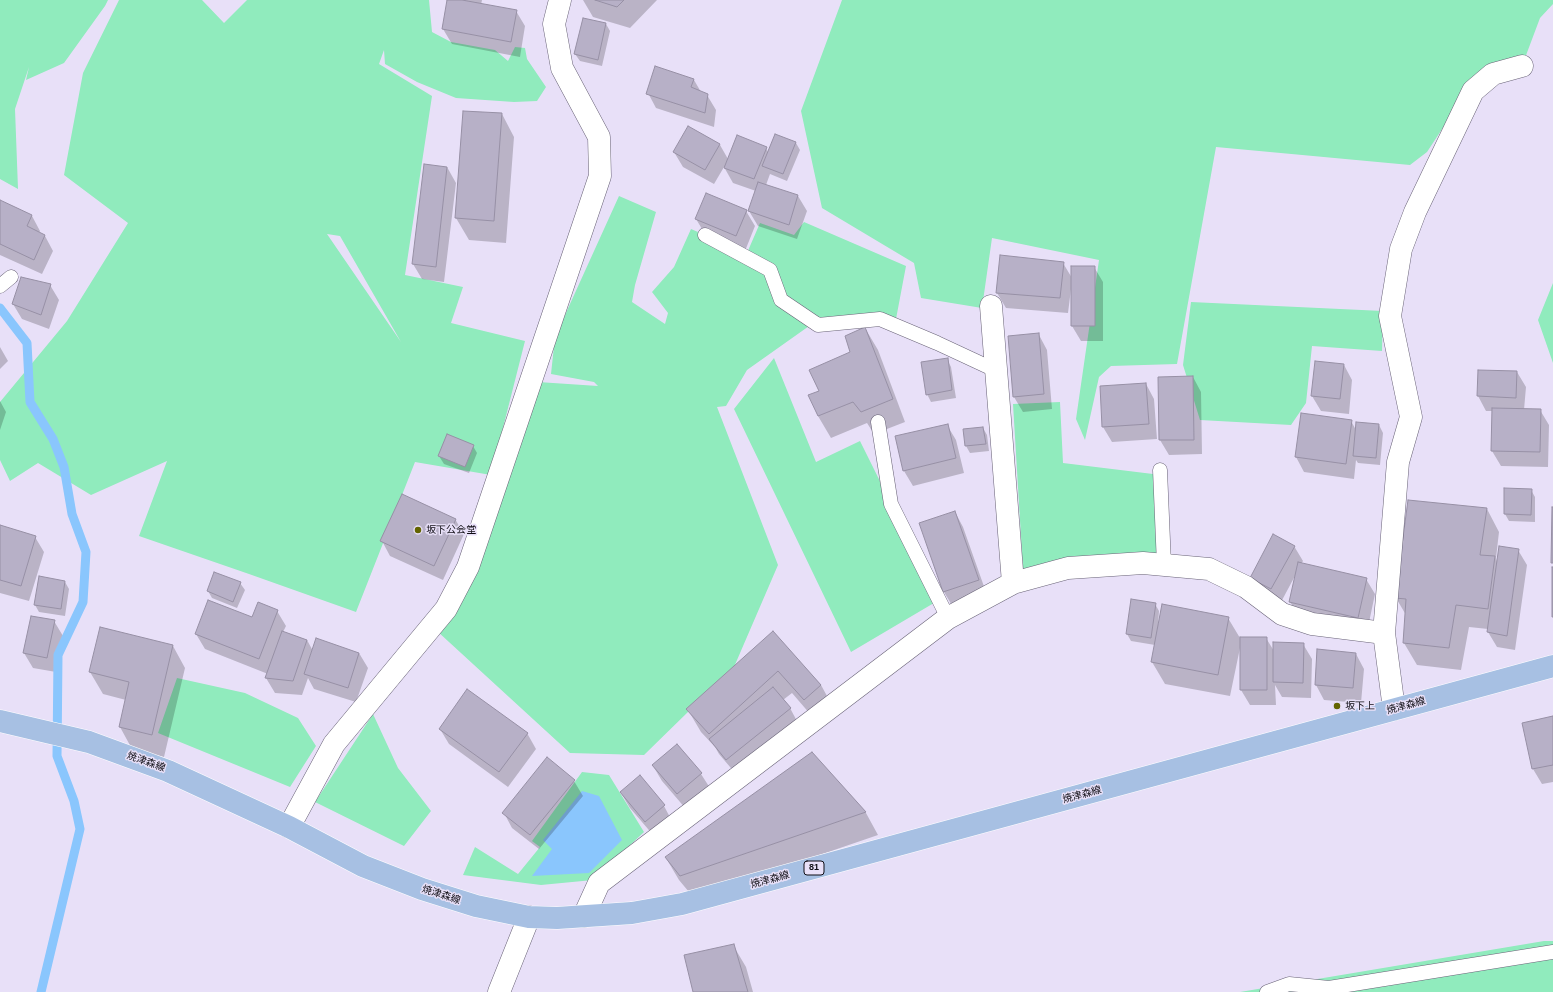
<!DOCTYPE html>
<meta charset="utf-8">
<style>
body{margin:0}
canvas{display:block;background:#e8e0f8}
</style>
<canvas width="1553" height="992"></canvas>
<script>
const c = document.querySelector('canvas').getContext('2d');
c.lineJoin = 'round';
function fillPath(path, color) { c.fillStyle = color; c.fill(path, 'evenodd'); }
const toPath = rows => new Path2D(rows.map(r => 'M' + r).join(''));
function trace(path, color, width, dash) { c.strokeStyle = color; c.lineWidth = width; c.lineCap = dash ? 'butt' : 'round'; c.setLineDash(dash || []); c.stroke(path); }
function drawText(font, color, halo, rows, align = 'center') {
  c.font = font + ' Arial,"Noto Sans JP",sans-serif'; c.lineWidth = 3; c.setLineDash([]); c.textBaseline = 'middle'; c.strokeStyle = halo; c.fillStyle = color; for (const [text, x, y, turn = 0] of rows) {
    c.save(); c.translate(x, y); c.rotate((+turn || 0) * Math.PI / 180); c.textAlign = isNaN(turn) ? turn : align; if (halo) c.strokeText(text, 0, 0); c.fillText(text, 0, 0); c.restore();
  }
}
const green = toPath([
 [0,0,108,0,105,6,64,63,26,80,29,67,15,109,18,189,0,179],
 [119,0,202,0,224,23,247,0,429,0,432,32,451,42,495,50,508,61,515,47,525,48,527,59,546,87,537,101,514,102,456,98,417,82,385,64,384,50,379,64,432,96,405,275,463,287,451,323,525,341,491,475,415,462,356,612,249,574,139,536,167,461,91,495,38,463,10,481,0,460,0,402,67,321,128,223,64,175,83,73],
 [327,234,340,236,401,342],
 [842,0,1553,0,1553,4,1540,18,1522,66,1471,85,1427,152,1410,165,1216,147,1177,364,1111,366,1099,377,1085,440,1076,419,1099,260,992,238,982,308,921,298,914,263,822,208,801,111],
 [619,196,656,212,635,285,632,302,665,324,668,313,652,292,674,267,691,229,747,253,760,223,794,235,804,222,906,266,896,319,819,319,747,370,726,406,717,407,778,565,734,667,644,755,570,753,437,631,538,382,598,386,594,382,551,374,555,337],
 [1553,283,1553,363,1538,320],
 [1191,302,1383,311,1382,351,1312,346,1306,403,1291,425,1200,420,1183,365],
 [774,358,816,462,860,441,939,600,851,652,734,409],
 [1060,402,1063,463,1153,474,1158,553,1023,570,1013,404],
 [177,678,245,693,298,718,316,746,290,787,158,733],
 [373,714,398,768,431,811,404,846,315,802],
 [582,772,609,775,644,832,593,880,541,885,463,875,475,847,518,874,540,847,532,841],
 [1544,941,1553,941,1553,992,1240,992]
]);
const water = toPath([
 [582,791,599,796,622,840,589,873,532,876,552,849,543,840]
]);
const shadow = toPath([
 [448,0,482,0,481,5,516,11,525,26,520,57,452,44,443,29],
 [583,0,657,0,630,28,593,17],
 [606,24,610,31,602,66,580,61,575,54],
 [656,68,694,80,701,92,707,95,716,110,714,127,656,108,648,93],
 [502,114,514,137,506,243,469,240,456,218],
 [775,135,796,143,800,150,787,181,770,174,766,185,798,196,807,211,797,239,758,226,749,211,756,191,733,183,724,167,714,184,683,167,674,152,720,145,728,159,766,148,768,152],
 [447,167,456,183,444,282,422,279,413,264],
 [0,201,32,216,40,231,39,233,45,236,53,251,42,274,0,255],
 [746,211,755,226,745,251,705,234,696,219],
 [1063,263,1072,278,1094,267,1103,282,1103,341,1081,341,1072,326,1072,289,1071,289,1068,313,1006,308,997,293],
 [50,285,59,300,49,329,22,319,13,304],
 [865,328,878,350,905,422,874,434,867,423,831,438,818,416,810,396,820,391,851,352],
 [1039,335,1047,350,1052,409,1023,412,1014,397],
 [0,347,8,361,0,369],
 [947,359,951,367,956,398,931,402,927,394],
 [1344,365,1352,380,1349,414,1321,411,1312,396],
 [1517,372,1526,387,1524,410,1540,410,1549,425,1548,467,1501,466,1492,451,1493,411,1486,411,1478,396],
 [1193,377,1201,392,1202,454,1169,455,1160,440],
 [1146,384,1154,399,1157,439,1112,442,1103,427],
 [0,401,6,412,0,430],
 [1351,421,1356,430,1379,425,1383,433,1380,465,1358,463,1356,460,1354,479,1304,472,1296,457],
 [947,425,956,440,964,473,913,486,904,471],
 [983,428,987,435,989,451,970,453,966,446],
 [473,446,477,453,469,473,444,464,439,456],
 [1531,490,1535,497,1535,522,1509,521,1505,514],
 [1487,509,1499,532,1496,558,1497,562,1518,550,1527,565,1515,650,1497,647,1488,632,1488,629,1469,627,1461,670,1417,665,1404,643,1406,615,1396,598],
 [955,512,963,527,987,595,953,607,944,592,920,524],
 [455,519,464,534,443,580,390,556,382,541],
 [0,526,35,537,44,552,29,601,0,593],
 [1294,546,1303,561,1301,564,1366,579,1375,594,1367,632,1299,617,1290,602,1296,574,1280,604,1251,578],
 [65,582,69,589,65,616,39,612,35,605],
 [240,583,245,590,237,608,212,598,208,591],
 [1155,604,1159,611,1158,624,1228,618,1240,638,1266,638,1274,651,1303,644,1312,659,1311,698,1282,697,1275,685,1276,705,1250,705,1241,690,1240,648,1230,696,1165,684,1152,662,1155,645,1131,641,1127,634],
 [277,611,286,626,283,632,307,640,313,651,359,653,368,668,356,702,314,689,308,678,302,695,275,693,266,678,268,674,205,649,196,634],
 [54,621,63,636,56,672,33,668,24,653],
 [772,633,821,685,833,707,817,722,792,693,783,700,790,708,798,723,736,774,719,754,715,747,701,732,688,710],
 [173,646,185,668,164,757,132,749,120,727,126,700,103,694,90,672],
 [1356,654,1364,669,1361,703,1324,700,1316,685],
 [1553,717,1553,782,1542,784,1533,769,1523,724],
 [440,729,527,733,536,749,508,787,449,744],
 [811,753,866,813,878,835,694,898,679,880,666,858],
 [653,766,701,774,710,788,686,809,662,781],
 [574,781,583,796,539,849,512,828,504,813],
 [621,793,664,806,672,821,654,836,630,808],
 [733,945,746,967,753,992,694,992]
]);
const stream = toPath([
 [0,308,27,343,30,402,53,439,64,467,72,514,86,552,83,602,58,655,57,756,74,801,80,829,41,992]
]);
const building = toPath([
 [447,0,462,0,517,10,511,42,442,29,447,0],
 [595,0,624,0,617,7,595,0],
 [583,18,606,23,598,60,574,54,583,18],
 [655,66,694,79,691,87,708,94,705,113,646,94,655,66],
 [463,111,502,113,494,221,455,218,463,111],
 [688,126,720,144,705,170,673,152,688,126],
 [775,134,796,142,783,174,762,166,775,134],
 [737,135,767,147,754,179,724,168,737,135],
 [424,164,447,167,436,267,412,264,424,164],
 [758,182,798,195,789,225,748,211,758,182],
 [706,193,747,210,736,236,695,219,706,193],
 [0,200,32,215,27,226,45,235,34,260,0,244,0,200],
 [1000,255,1064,262,1060,298,996,293,1000,255],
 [1071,266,1095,266,1095,326,1071,326,1071,266],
 [21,277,51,284,41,315,12,304,21,277],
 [865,327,893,399,861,412,853,402,818,416,808,395,819,391,809,370,850,352,845,336,865,327],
 [1039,333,1044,394,1013,397,1008,336,1039,333],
 [948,358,952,390,926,395,921,362,948,358],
 [1315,361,1344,364,1340,399,1311,396,1315,361],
 [1478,370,1517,371,1516,398,1477,396,1478,370],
 [1193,376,1194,440,1159,440,1158,377,1193,376],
 [1146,383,1149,424,1102,427,1100,386,1146,383],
 [1492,408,1541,409,1540,452,1491,451,1492,408],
 [1301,413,1352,420,1346,464,1295,457,1301,413],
 [1356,422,1379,424,1376,458,1353,456,1356,422],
 [948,424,956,458,903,471,895,436,948,424],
 [983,427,986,444,965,446,963,429,983,427],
 [447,434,474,445,465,467,438,456,447,434],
 [1504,488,1532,489,1531,515,1504,514,1504,488],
 [402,494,456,519,434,566,380,541,402,494],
 [1408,500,1487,508,1480,555,1495,556,1488,609,1456,605,1449,648,1403,643,1406,599,1395,598,1408,500],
 [1552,507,1553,507,1553,563,1551,563,1552,507],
 [955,511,979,580,943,592,919,523,955,511],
 [0,525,36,536,21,586,0,580,0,525],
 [1273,534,1295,546,1271,589,1250,578,1273,534],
 [1499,546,1519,549,1507,636,1487,632,1499,546],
 [1298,562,1367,578,1358,618,1289,602,1298,562],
 [1552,567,1553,567,1553,617,1552,617,1552,567],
 [214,572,241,582,233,602,207,591,214,572],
 [39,576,65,581,61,609,34,605,39,576],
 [1131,599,1156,603,1151,638,1126,634,1131,599],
 [208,600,252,617,258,602,278,610,259,659,195,634,208,600],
 [1162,604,1229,617,1218,675,1151,662,1162,604],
 [31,616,55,620,47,658,23,653,31,616],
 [100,627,173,645,152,735,119,727,129,682,89,672,100,627],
 [282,631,307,640,293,681,265,678,282,631],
 [773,631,821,685,804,700,778,671,709,734,686,709,773,631],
 [1240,637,1267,637,1267,690,1240,690,1240,637],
 [316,638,359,653,348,688,304,674,316,638],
 [1273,642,1304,643,1303,683,1273,682,1273,642],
 [1317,649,1356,653,1353,688,1315,685,1317,649],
 [773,687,791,708,726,760,709,739,773,687],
 [467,689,528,733,499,772,439,729,467,689],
 [1553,716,1553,765,1532,769,1522,723,1553,716],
 [677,744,702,773,677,794,652,765,677,744],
 [812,752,866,812,680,876,665,857,812,752],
 [547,757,575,780,530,835,502,813,547,757],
 [640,775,665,805,645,822,620,792,640,775],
 [734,944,748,992,693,992,684,955,734,944]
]);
const service = toPath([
 [705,235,770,270,781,300,818,325,880,319,937,343,995,370],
 [0,286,11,277],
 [878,422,891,504,948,618],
 [1160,470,1164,565],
 [1267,992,1289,984,1329,988,1553,952]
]);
const minor = toPath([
 [991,306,1013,583],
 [1394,709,1384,633,1398,462,1411,417,1390,316,1401,249,1415,212,1473,91,1493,74,1522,66],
 [289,827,334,744,446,609,468,567,600,176,599,137,562,68,554,24,560,0],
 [584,916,599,883,948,618,1013,583,1068,568,1143,563,1209,569,1246,587,1282,614,1312,624,1384,633],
 [499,992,529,917]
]);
const primary = toPath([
 [0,721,89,742,168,771,289,827,363,866,422,889,476,906,529,917,557,918,632,913,682,904,1553,666]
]);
const markers = [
 [418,530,4,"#636400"],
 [1337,706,4,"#636400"]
];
const shields = [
 [814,868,20]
];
const shieldNames = [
 ["81",814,868]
];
const poiNames = [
 ["坂下公会堂",426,530],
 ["坂下上",1345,706]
];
const streetNames = [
 ["焼津森線",1406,706,-15],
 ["焼津森線",146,762,20],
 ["焼津森線",1082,795,-15],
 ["焼津森線",770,880,-15],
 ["焼津森線",441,895,18]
];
fillPath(green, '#90ebbd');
fillPath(water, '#8ac6fd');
fillPath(shadow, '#0003');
trace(stream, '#8ac6fd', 9);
fillPath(building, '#b7b0c7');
trace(building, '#9790a5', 1);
trace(service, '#696377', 15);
trace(minor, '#696377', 23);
trace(primary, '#fff', 23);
trace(service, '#fff', 14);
trace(minor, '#fff', 22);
trace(primary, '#a7c0e3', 22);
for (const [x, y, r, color] of markers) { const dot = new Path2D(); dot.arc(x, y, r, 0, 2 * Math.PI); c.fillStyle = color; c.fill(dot); trace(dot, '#e8e0f8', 1.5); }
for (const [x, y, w] of shields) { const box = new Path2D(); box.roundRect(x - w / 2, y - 7, w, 14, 3); c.fillStyle = '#e8e0f8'; c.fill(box); trace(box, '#0f0d14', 1); }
drawText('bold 9px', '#0f0d14', null, shieldNames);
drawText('10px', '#0f0d14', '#e8e0f8', poiNames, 'left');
drawText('10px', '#0f0d14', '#e8e0f8', streetNames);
</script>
